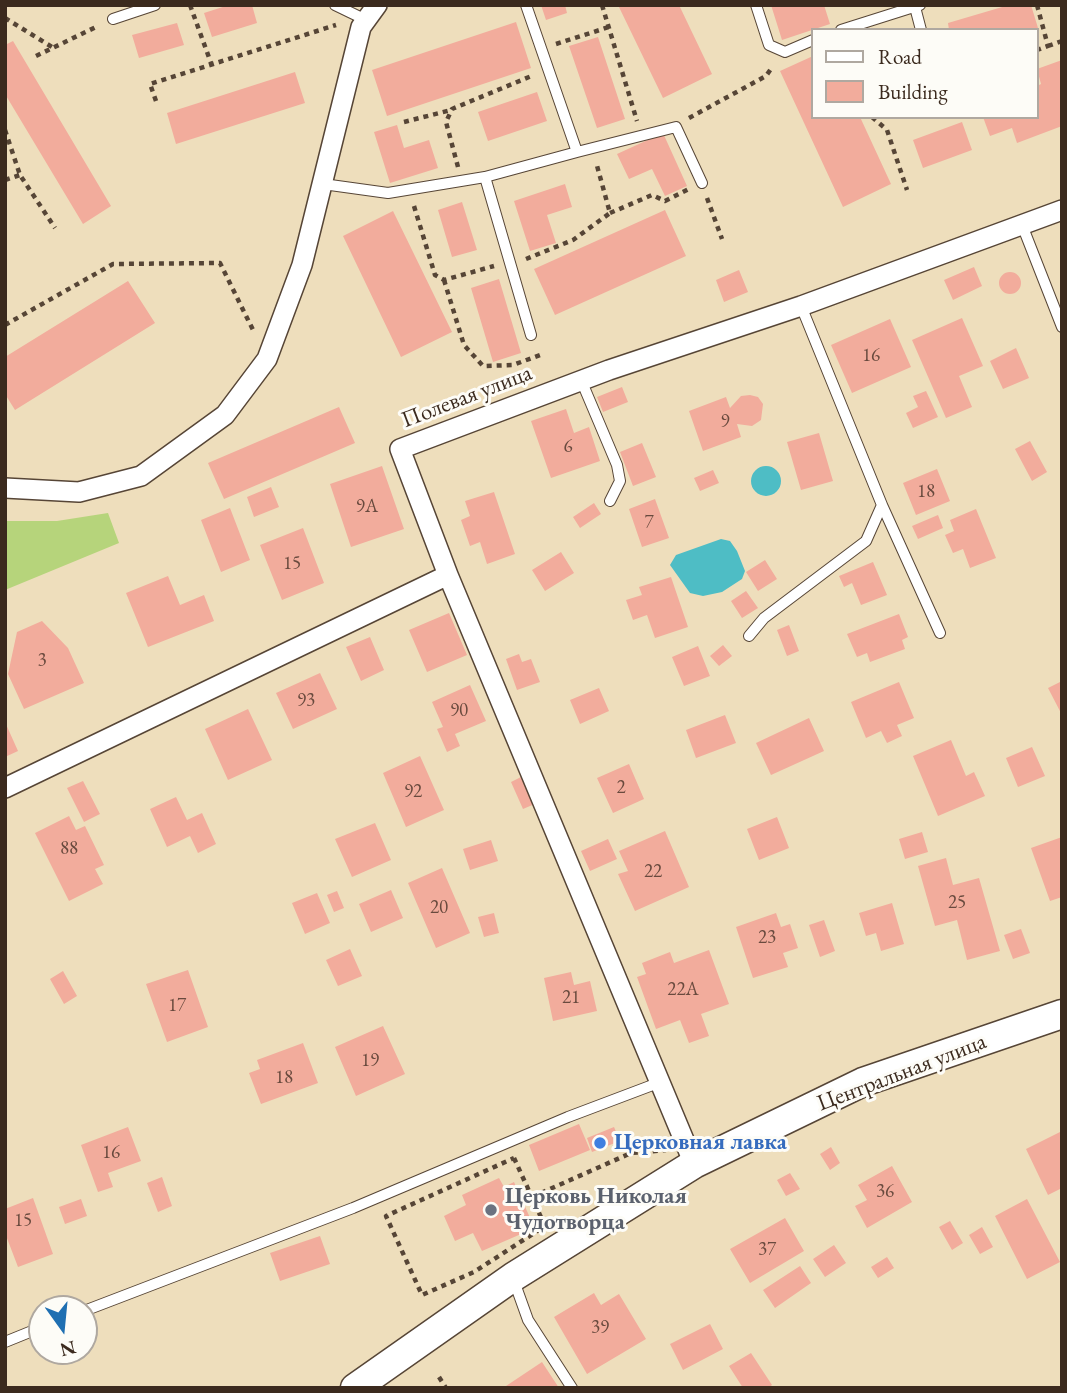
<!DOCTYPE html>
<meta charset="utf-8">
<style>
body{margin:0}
#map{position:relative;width:1067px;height:1393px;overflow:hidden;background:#eedebc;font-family:"EB Garamond",serif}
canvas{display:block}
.frame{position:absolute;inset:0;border:7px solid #3b2a1e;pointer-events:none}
.legend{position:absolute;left:811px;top:28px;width:228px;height:91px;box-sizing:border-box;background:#fdfcf7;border:2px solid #afa8a0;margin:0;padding:9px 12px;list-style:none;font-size:21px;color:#3b2a1e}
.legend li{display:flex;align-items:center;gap:14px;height:35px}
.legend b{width:35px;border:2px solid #afa8a0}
.north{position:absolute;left:28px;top:1295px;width:70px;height:70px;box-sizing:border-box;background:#fdfcf7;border:2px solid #afa8a0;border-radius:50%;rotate:165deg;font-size:19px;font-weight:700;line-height:28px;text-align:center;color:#3b2a1e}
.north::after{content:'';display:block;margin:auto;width:24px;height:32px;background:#1f6fb2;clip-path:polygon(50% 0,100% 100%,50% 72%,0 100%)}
</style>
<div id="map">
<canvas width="1067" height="1393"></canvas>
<div class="frame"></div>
<ul class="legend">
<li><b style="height:9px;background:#fff"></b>Road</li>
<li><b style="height:19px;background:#f2ac9c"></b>Building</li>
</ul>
<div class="north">N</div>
</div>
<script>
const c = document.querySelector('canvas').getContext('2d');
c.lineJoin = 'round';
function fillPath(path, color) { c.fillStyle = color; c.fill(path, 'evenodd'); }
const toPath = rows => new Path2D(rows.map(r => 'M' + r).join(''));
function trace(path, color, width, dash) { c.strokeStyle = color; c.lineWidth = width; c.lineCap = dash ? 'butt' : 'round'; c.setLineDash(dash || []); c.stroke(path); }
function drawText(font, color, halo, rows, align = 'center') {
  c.font = font + ' "EB Garamond",serif'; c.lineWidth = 6; c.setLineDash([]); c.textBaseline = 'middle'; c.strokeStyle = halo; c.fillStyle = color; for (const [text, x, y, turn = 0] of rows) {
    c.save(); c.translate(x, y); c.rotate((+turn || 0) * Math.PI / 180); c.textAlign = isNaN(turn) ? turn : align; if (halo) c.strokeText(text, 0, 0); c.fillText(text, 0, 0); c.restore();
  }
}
const green = toPath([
 [108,513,119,543,5,590,5,521,57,521]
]);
const water = toPath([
 '751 481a15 15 0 1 1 30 0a15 15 0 1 1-30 0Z',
 [721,539,730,541,737,551,745,571,742,579,722,592,703,596,690,593,670,565,676,555]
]);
const building = toPath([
 [229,5,252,5,257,23,212,37,204,13],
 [541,5,565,5,567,13,546,20],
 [618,5,679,5,712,74,663,98],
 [771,5,824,5,830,24,782,40],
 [1009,5,1031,5,1038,28,949,30,948,23],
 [516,22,531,68,387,116,372,70],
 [177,23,184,45,139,58,132,35],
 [598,37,625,119,597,128,569,46],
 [13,41,111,206,83,224,5,94,5,45],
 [813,56,813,117,860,117,891,184,843,207,780,71],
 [1062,60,1062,126,1017,143,1012,128,990,136,983,117,1037,117,1037,86,1041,84,1037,69],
 [295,72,305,103,176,144,167,113],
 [537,92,547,121,488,141,478,112],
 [962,122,972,150,923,168,913,140],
 [397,125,404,148,429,140,438,168,390,183,374,132],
 [663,133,687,186,665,196,652,169,629,179,617,154],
 [565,184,572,207,547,215,556,243,530,251,514,201],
 [462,202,477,250,452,257,438,210],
 [665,210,686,256,555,315,534,269],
 [393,211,452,332,401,357,343,236],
 [974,267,982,286,953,300,944,280],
 [739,270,748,292,724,302,716,280],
 '999 283a11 11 0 1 1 22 0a11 11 0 1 1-22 0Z',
 [499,279,521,353,493,362,471,288],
 [128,281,155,323,15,410,5,394,5,357],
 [962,318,983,366,959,376,972,407,946,418,912,340],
 [890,319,911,367,852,393,831,345],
 [1016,348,1029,378,1003,389,990,361],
 [622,387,628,402,603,412,597,397],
 [926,391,938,417,913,428,906,413,918,407,913,396],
 [750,395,758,397,763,404,761,420,752,426,737,424,741,437,703,451,689,411,726,397,730,408,741,396],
 [339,407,355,443,224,499,208,463],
 [566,409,574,433,589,427,600,461,551,478,531,421],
 [819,433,833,481,801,490,787,442],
 [1030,441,1047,472,1032,481,1015,449],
 [642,443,656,477,633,486,620,452],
 [382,466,404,529,351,547,330,484],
 [937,469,950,501,916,515,903,483],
 [713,470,719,483,700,491,694,478],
 [271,487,279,507,254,517,247,497],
 [494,492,515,554,487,564,480,542,470,546,461,520,470,516,465,501],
 [655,499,669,538,642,547,629,509],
 [594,503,601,514,580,528,573,517],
 [230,508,250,560,221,572,201,520],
 [976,509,996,558,970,568,963,549,953,553,945,535,954,531,950,520],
 [938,515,943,528,918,539,912,526],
 [303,528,324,583,282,600,260,545],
 [561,552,574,573,545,591,532,570],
 [765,560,777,579,758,591,746,572],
 [873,562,887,595,861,605,852,583,844,587,839,576],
 [168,576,180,605,204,595,214,621,148,647,126,593],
 [671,577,688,627,655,638,647,615,633,620,626,600,642,595,639,587],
 [746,591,758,608,742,618,731,601],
 [449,613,467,655,427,672,409,630],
 [899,614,908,637,902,640,905,649,870,662,867,653,857,657,847,634],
 [42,621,68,648,84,683,24,709,8,674,17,632],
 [789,625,799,651,787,656,777,630],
 [370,637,384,670,361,681,346,647],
 [723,645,732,656,719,666,710,656],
 [698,646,710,676,684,686,672,657],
 [519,654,522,662,531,659,540,682,517,690,506,659],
 [320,673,337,709,293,729,276,693],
 [1062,681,1062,715,1048,688],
 [899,682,914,718,897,725,902,736,887,743,881,731,866,738,851,702],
 [470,685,486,721,455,734,460,746,447,752,437,729,443,727,432,702],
 [599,688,609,711,580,724,570,700],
 [248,709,272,760,228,780,205,729],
 [725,715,736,743,696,758,686,730],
 [809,718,824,751,771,775,756,743],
 [5,722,18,751,5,757],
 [951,740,966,776,974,772,985,796,938,816,913,756],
 [1032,747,1045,776,1018,787,1006,758],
 [420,756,444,810,406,827,383,773],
 [629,764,644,799,613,813,597,778],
 [525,775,537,803,523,809,511,782],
 [83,781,100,814,84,822,67,788],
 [176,797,187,820,202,813,216,844,198,853,190,836,167,847,150,809],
 [69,816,76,830,85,826,104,865,95,869,103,884,69,901,35,833],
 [777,817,789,848,759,860,747,829],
 [375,823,391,860,352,877,335,839],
 [665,831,689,887,635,911,618,874,628,871,619,851],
 [922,832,928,852,905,859,899,839],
 [1062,837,1062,897,1050,901,1031,848],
 [608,839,617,859,590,871,581,851],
 [491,840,498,861,470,870,463,849],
 [946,858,953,885,979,878,1000,951,967,960,957,920,935,926,918,866],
 [442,868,470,933,436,948,408,883],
 [391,890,403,918,371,932,359,904],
 [337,891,344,908,334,912,327,895],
 [317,893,330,923,305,934,292,903],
 [892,903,904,944,881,951,876,933,866,936,859,913],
 [494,913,499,933,484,937,478,917],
 [776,913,781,927,790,924,798,948,783,953,788,967,753,978,736,927],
 [824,920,835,951,820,957,809,925],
 [1021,929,1030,953,1013,959,1004,935],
 [350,949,362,976,338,986,326,960],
 [709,950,729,1004,701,1014,709,1036,689,1043,680,1020,656,1029,637,977,646,974,642,963,670,952,674,963],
 [188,970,208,1027,167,1042,146,984],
 [63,971,77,996,64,1004,50,979],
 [571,972,574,985,590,981,597,1011,553,1021,544,978],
 [383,1026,405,1074,356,1096,335,1047],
 [303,1043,318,1083,261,1104,249,1073,260,1069,257,1060],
 [579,1124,590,1150,539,1171,529,1145],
 [128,1127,141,1161,108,1173,113,1187,98,1192,81,1145],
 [614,1127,620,1141,592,1152,587,1138],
 [1062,1131,1062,1188,1048,1195,1026,1149],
 [831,1147,840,1163,830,1170,820,1154],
 [892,1166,912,1202,867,1228,855,1206,867,1200,858,1185],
 [790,1173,800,1189,786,1196,777,1180],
 [162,1177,172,1206,158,1212,147,1183],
 [499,1178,504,1187,514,1182,531,1220,524,1222,528,1231,482,1251,473,1233,455,1241,444,1216,466,1205,462,1195],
 [33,1198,53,1254,18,1267,5,1233,5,1209],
 [81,1199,87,1216,65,1224,59,1207],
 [1027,1199,1060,1262,1027,1279,995,1216],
 [785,1218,804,1251,750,1283,730,1249],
 [950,1221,963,1243,952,1250,939,1227],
 [982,1227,993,1247,980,1254,969,1235],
 [320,1236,330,1264,280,1281,270,1253],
 [834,1245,846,1263,825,1277,813,1259],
 [887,1257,894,1268,878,1278,871,1267],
 [800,1266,811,1283,775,1308,763,1290],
 [594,1293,601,1305,619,1294,646,1339,587,1374,554,1317],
 [710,1324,723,1349,683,1370,670,1344],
 [751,1353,772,1385,768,1388,743,1388,729,1366],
 [542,1362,559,1388,503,1388]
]);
const path = toPath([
 [190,5,211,63],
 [602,5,637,121],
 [1037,5,1048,46,1037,50],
 [5,18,52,47],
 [556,44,609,27],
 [1048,46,1062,41],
 [36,56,98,26],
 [156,101,150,84,336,25],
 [872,117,887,130,907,190],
 [689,118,766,76,773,66],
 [404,122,451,110],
 [5,130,20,175,55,228],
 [458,167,446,122,452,109,534,75],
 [5,180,20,175],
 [707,198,722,239],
 [414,206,435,275,444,280,494,266],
 [610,213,652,195,665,201,689,189],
 [526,259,573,240,610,213,596,162],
 [444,280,464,345,483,366,513,365,540,355,538,351],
 [5,325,113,264,220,263,254,332],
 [514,1158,545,1226,474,1272,422,1295,386,1216,514,1158],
 [523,1201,631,1153,666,1150],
 [439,1377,446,1388]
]);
const lane = toPath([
 [335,5,364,19],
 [756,5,769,45,785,52,813,40],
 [915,7,921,30],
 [113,19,155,5],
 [841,30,920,5],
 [577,152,676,127,702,183],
 [485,177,531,335],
 [323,184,388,193,485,177,577,152,526,5],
 [1022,225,1062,327],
 [581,380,617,465,620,481,610,501],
 [882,505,940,633],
 [749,636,764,618,866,541,882,505,801,306],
 [514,1281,528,1320,572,1388],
 [84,1311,353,1208,568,1117,658,1083],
 [5,1342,42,1327]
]);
const street = toPath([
 [5,488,79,492,141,476,225,415,267,359,302,265,361,27,377,5],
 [448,575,694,1164],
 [5,788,448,575,400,449,609,370,801,306,1062,210]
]);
const secondary = toPath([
 [355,1388,513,1277,694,1164,863,1082,1062,1014]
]);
const markers = [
 [600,1143,7,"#3f7fe0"],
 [491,1210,7,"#6b7280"]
];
const numberNames = [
 ["16",871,356],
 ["9",725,422],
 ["6",568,447],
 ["18",926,492],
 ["9А",367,507],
 ["7",649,523],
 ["15",292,564],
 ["3",42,661],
 ["93",306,701],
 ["90",459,711],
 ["2",621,788],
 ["92",413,792],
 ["88",69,849],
 ["22",653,872],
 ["25",957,903],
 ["20",439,908],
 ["23",767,938],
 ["22А",683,990],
 ["21",571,998],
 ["17",177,1006],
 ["19",370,1061],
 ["18",284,1078],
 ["16",111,1153],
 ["36",885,1192],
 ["15",23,1221],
 ["37",767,1250],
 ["39",600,1328]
];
const streetNames = [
 ["Полевая улица",467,397,-21],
 ["Центральная улица",902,1073,-21]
];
const shopNames = [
 ["Церковная лавка",614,1143]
];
const worshipNames = [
 ["Церковь Николая",505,1197],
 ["Чудотворца",505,1223]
];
fillPath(green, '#b6d47b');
fillPath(water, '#4ebdc5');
fillPath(building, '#f2ac9c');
trace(lane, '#564536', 12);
trace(street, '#564536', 22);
trace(secondary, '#564536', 31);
trace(path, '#564536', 4.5, [5, 5]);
trace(lane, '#fff', 10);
trace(street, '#fff', 19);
trace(secondary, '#fff', 28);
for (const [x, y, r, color] of markers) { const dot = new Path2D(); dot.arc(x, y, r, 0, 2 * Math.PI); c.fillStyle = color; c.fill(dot); trace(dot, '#fdfcf7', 2.5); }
drawText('19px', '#694a3e', null, numberNames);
drawText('23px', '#3b2a1e', '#fdfcf7', streetNames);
drawText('bold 23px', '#366cbe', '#fdfcf7', shopNames, 'left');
drawText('bold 23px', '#5b616d', '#fdfcf7', worshipNames, 'left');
</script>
